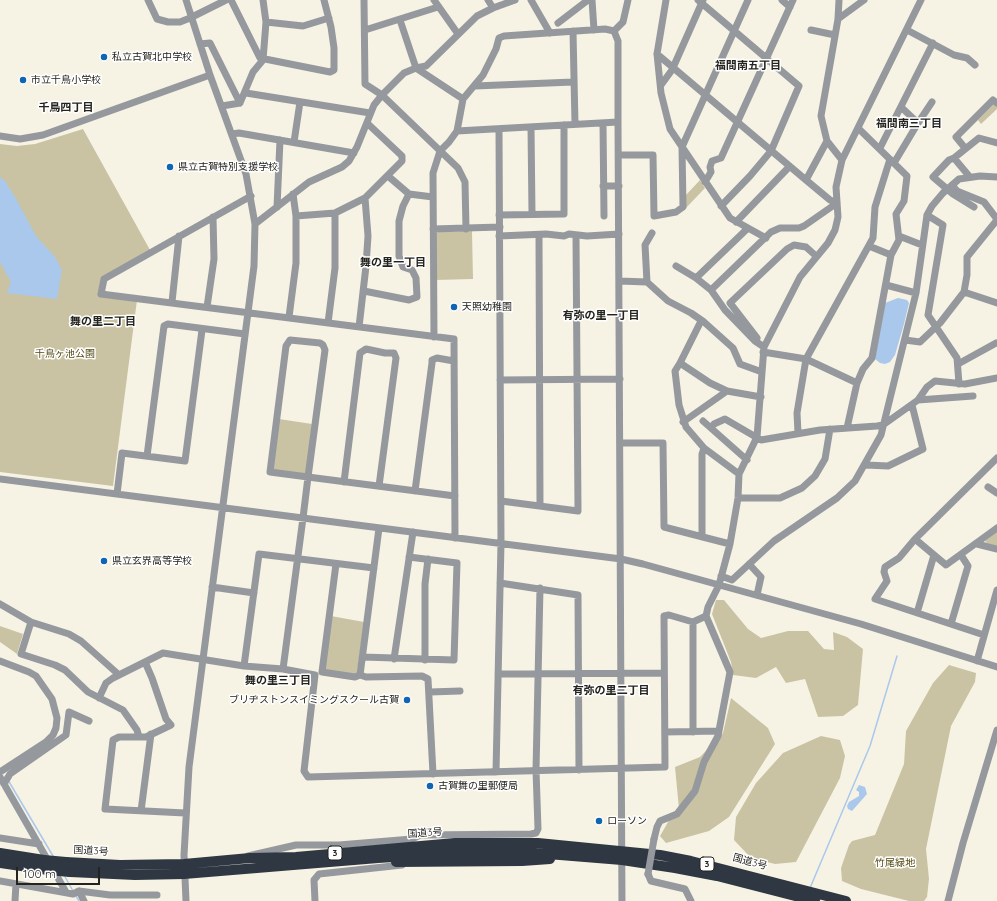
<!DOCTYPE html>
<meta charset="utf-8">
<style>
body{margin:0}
#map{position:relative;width:997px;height:901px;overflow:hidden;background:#f7f3e4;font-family:Quicksand,sans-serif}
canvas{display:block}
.scale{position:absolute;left:16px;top:867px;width:84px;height:18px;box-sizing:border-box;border:2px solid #24231d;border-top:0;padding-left:5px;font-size:12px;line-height:14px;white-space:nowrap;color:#24231d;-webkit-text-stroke:3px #fff;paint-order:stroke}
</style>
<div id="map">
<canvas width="997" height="901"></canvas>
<div class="scale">100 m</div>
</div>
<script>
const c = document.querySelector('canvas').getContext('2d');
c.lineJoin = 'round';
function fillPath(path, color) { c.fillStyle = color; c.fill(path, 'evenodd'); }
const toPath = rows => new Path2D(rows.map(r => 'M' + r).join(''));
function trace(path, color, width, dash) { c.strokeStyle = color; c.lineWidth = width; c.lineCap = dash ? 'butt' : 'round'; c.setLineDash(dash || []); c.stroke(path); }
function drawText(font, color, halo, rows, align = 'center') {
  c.font = font + ' Quicksand,"Noto Sans JP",sans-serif'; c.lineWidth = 3; c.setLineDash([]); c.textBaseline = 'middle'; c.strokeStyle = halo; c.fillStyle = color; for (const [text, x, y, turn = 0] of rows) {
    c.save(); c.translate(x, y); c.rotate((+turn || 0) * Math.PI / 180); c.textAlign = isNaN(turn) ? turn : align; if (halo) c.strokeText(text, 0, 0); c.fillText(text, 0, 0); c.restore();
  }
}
const green = toPath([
 [994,104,997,105,997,109,981,124,978,120],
 [83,129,150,250,102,278,98,296,137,300,113,486,0,472,0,144,17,146,35,144],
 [700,180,705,188,686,208,686,195],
 [472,231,473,279,436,280,435,233,438,232],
 [279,419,312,424,306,473,304,474,274,470,273,468],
 [997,531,997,546,987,543,985,541],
 [716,600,724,600,748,629,761,638,788,631,808,631,824,649,834,650,833,632,847,637,863,649,858,705,843,716,818,717,805,679,786,683,776,667,756,678,733,675,731,662,712,614],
 [331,616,364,622,357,673,354,674,326,670,324,667],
 [0,626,23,634,17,654,0,642],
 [949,665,976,673,975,682,951,726,926,849,929,879,927,897,924,901,909,901,861,889,842,881,841,868,849,845,852,841,875,835,904,764,906,731,933,683],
 [731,698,768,728,775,744,729,817,709,831,666,843,660,836,668,822,679,809,675,767,700,757,723,733],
 [821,736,840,740,845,756,840,778,796,862,775,864,751,858,734,840,736,817,756,783,783,753]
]);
const water = toPath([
 [0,177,5,181,15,197,36,236,55,257,62,270,57,299,7,293,11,282,0,262],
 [898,298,907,300,909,303,904,324,895,355,890,362,885,364,880,363,875,359,885,303],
 [859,785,865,787,867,794,852,811,848,809,847,806,849,802,859,796,859,792,856,790]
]);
const stream = toPath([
 [8,780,53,856],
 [64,875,73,891],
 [810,888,870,746,897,656],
 [76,896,79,901]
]);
const minor = toPath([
 [148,0,157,19,168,22,180,22,190,18,226,0],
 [186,0,210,75,246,174,255,224,254,266,189,767,184,855,186,901],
 [231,0,260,58,330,72,334,70,334,48,331,27,324,0],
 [364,0,365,84,382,95,458,168,465,182,466,229],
 [434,0,458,34],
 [488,0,493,8],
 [531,0,550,33],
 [592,0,594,30],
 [666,0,657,54,661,93,670,129,730,218,766,238],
 [698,0,799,86,771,151,750,176,721,206],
 [782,0,790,7],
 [839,0,838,19,821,116,827,141,842,160],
 [838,19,864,0],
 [400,20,416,68,463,99],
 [266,22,303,26,329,18],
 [558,23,588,0],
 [365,30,438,7],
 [811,30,835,35],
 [907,30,954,55,967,58,975,65],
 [573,31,575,124],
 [614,31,623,22,628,0],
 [200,44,210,43,240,103],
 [657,54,806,180,830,200,837,203],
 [661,85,672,70,703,0],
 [475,86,573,82],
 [246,93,370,113],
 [222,106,240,103,253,72,263,60,266,22,263,0],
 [603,123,604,216],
 [918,123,932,102],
 [531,127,532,214],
 [457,131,618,122],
 [232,134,239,133,354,153],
 [0,136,20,139,43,135,210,75],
 [294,142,300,102],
 [880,148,933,43],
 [965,148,956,137,993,100,997,103],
 [619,155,653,155,654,216,676,212,683,207,682,147,748,0],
 [954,158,949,160,933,177,953,194,974,207],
 [894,163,918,123,901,107],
 [388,176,409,194,433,197],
 [969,176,954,158,979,138,997,143],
 [806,180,827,141],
 [705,182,711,172,710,167,712,161,721,158,793,0],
 [952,185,957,191,984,202,997,219],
 [603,186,619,186],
 [251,196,104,279,101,294,454,339,455,538],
 [277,207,280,140],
 [499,215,564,214,564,125],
 [927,215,943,225,928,315,957,358,959,384],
 [296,216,335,213,365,198,402,161,402,156,367,123],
 [736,222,789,167],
 [255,224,309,182,342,167,349,161,357,147,374,105,382,95,404,73,416,68,426,66,477,16,493,8,515,0],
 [433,229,500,227],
 [747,229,696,278,711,290,725,310,755,341,764,347],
 [539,235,540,505],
 [499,236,546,234,564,236,569,234,587,236,619,234],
 [899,236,922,245],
 [869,246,891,255],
 [676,266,696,278],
 [619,281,647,282,668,301,691,313,704,322,733,348,740,364,762,372],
 [647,282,645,245,652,233],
 [886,285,916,293],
 [711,290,771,232,780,228,799,228,804,226,837,203],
 [364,291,409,300,417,297,416,278,412,270,403,267,399,256,399,221,403,206,409,194],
 [964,292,997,303],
 [172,302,179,236],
 [207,307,214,259,213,217],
 [289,317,296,263,296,216,293,194],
 [328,323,335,268,335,213],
 [359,327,366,266,368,236,365,198],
 [434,337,433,173,440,151,449,142,457,131,463,99,483,75,496,49,499,38,504,36,605,29,614,31,618,41,618,122,622,901],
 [757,338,730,303,787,249,794,245,806,247,816,256],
 [905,340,920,342,940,323,964,292,967,275,967,257,997,220],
 [763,352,806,359,857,383],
 [680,363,701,321],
 [958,364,996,343],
 [500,380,620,379],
 [918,400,973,396],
 [703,421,747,460],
 [683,422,727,391],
 [711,428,714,424,725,419,761,440,820,430,877,426,883,425,918,400,927,387,935,381,965,384,997,378],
 [847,428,857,383,863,369,872,358,891,255,899,240,896,214,904,201,907,176,858,128],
 [798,433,797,413,806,359,873,238,875,207,890,159],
 [620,443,663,443,664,527,730,544],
 [147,456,164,326,168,324,245,334],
 [866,465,888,466,923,449,912,405],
 [739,474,704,448,686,427,679,405,675,371,680,363,710,383,727,391,761,397],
 [0,479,621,559,643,564,861,624,997,667],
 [344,482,360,353,366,349,385,353,394,353,396,358,379,486],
 [988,487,997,493],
 [415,491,432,363,432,360,437,358,454,361],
 [117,494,122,453,185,461,202,330],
 [738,498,780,498,802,488,815,476,825,459,830,429],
 [501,501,578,511,576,236],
 [379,528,360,675,366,677,422,676,428,679,433,774],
 [702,536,702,454,704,448],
 [915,539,946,565,997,528],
 [977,544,997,549],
 [336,564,322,672,355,677,360,675],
 [749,564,761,577,757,595],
 [721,576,732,580,774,541,837,498,855,481,881,435,916,293,927,215,932,206,943,193,959,179,980,176,997,177],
 [500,583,578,595,579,770],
 [212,587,254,593],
 [0,604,31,622,69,634,81,641,118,674],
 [917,613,934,555],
 [31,622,21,654,55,665,65,670,88,692,123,710,137,730,139,737],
 [693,622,693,732],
 [951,624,968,566,961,555],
 [984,635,875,599,887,581,884,572,885,567,899,558,915,539,997,458],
 [363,657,454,660,457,563,409,557],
 [394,659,413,532],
 [425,660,425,584,428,559],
 [0,661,29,672,36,676,52,699,57,718,56,728,53,735,46,742,0,772],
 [977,661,997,590],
 [244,666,259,554,374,568],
 [283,669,303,518,308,477,325,350,323,345,320,343,290,340,286,346,270,472,308,477,455,496],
 [498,674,664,673],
 [430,692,460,691],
 [99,698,106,683,113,678,145,662],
 [665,732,718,731],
 [496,772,501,543,499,129],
 [0,777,66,892],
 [4,784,10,774,66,735,69,712,89,721],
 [141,811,151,734],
 [185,813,105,809,113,740,119,737,146,737,171,725,166,719,152,678,145,662,163,653,244,666,283,669,315,675,304,771,308,777,665,767,664,616,669,615,693,622,706,616],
 [0,838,39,844],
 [654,839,657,827,660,821,677,814,695,791,704,762,718,736,730,672,706,616,708,607,719,585,730,544,738,498,739,474,757,437,764,347,800,277,828,243,835,230,838,217,836,187,842,160,921,0],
 [248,856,296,845,339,845,412,839,420,835,531,834,536,833,538,829,536,770,540,588],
 [648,874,651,881,685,889,691,901],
 [0,881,73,894,79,891,84,901],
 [79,891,110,895,157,895],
 [15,901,16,884],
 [315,901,314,880,319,874,402,865],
 [948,901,963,843,997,730]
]);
const highway = toPath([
 [0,853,44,860],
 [66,862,120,865,184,864,250,858,296,857,455,843,538,843,660,855,691,861,846,901],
 [396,862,522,861,550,859],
 [0,863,48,870],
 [70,872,135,875,184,874,378,858,453,853,523,852,622,860,675,868,717,876,815,901]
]);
const minorBridge = toPath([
 [648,874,654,839]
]);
const highwayBridge = toPath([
 [44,860,66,862],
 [48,870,70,872]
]);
const markers = [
 [104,57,4,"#0f65b2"],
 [23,80,4,"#0f65b2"],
 [170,167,4,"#0f65b2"],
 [454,307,4,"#0f65b2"],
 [104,561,4,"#0f65b2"],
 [407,700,4,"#0f65b2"],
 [430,786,4,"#0f65b2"],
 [599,821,4,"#0f65b2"]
];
const shields = [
 [335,853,14],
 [707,864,14]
];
const shieldNames = [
 ["3",335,853],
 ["3",707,864]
];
const poiNames = [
 ["私立古賀北中学校",112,57],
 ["市立千鳥小学校",31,80],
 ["県立古賀特別支援学校",178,167],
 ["天照幼稚園",462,307],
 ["県立玄界高等学校",112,561],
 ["ブリヂストンスイミングスクール古賀",399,700,"right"],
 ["古賀舞の里郵便局",438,786],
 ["ローソン",607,821]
];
const parkNames = [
 ["千鳥ヶ池公園",65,354],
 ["竹尾緑地",895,863]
];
const streetNames = [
 ["国道3号",425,833,-4],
 ["国道3号",91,851,3],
 ["国道3号",750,862,15]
];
const neighbourhoodNames = [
 ["福間南五丁目",748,66],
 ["千鳥四丁目",66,108],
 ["福間南三丁目",909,124],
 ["舞の里一丁目",393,263],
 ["有弥の里一丁目",601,316],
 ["舞の里二丁目",103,322],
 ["舞の里三丁目",278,681],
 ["有弥の里二丁目",611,691]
];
fillPath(green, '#c9c3a4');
fillPath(water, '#a9c8ec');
trace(stream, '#a9c8ec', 1.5);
trace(minor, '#95999e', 7);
trace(highway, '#2f3842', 10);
trace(minorBridge, '#95999e', 7);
trace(highwayBridge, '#2f3842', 10);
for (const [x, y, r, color] of markers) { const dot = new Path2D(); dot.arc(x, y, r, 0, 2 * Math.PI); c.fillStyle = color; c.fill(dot); trace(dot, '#fff', 1.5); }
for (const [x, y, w] of shields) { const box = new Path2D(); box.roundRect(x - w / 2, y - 7, w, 14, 3); c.fillStyle = '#fff'; c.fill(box); trace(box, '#24231d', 1); }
drawText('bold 9px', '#24231d', null, shieldNames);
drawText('10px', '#24231d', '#fff', poiNames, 'left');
drawText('10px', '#544913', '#fff', parkNames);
drawText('10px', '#24231d', '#fff', streetNames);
drawText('bold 11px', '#24231d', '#fff', neighbourhoodNames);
</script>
